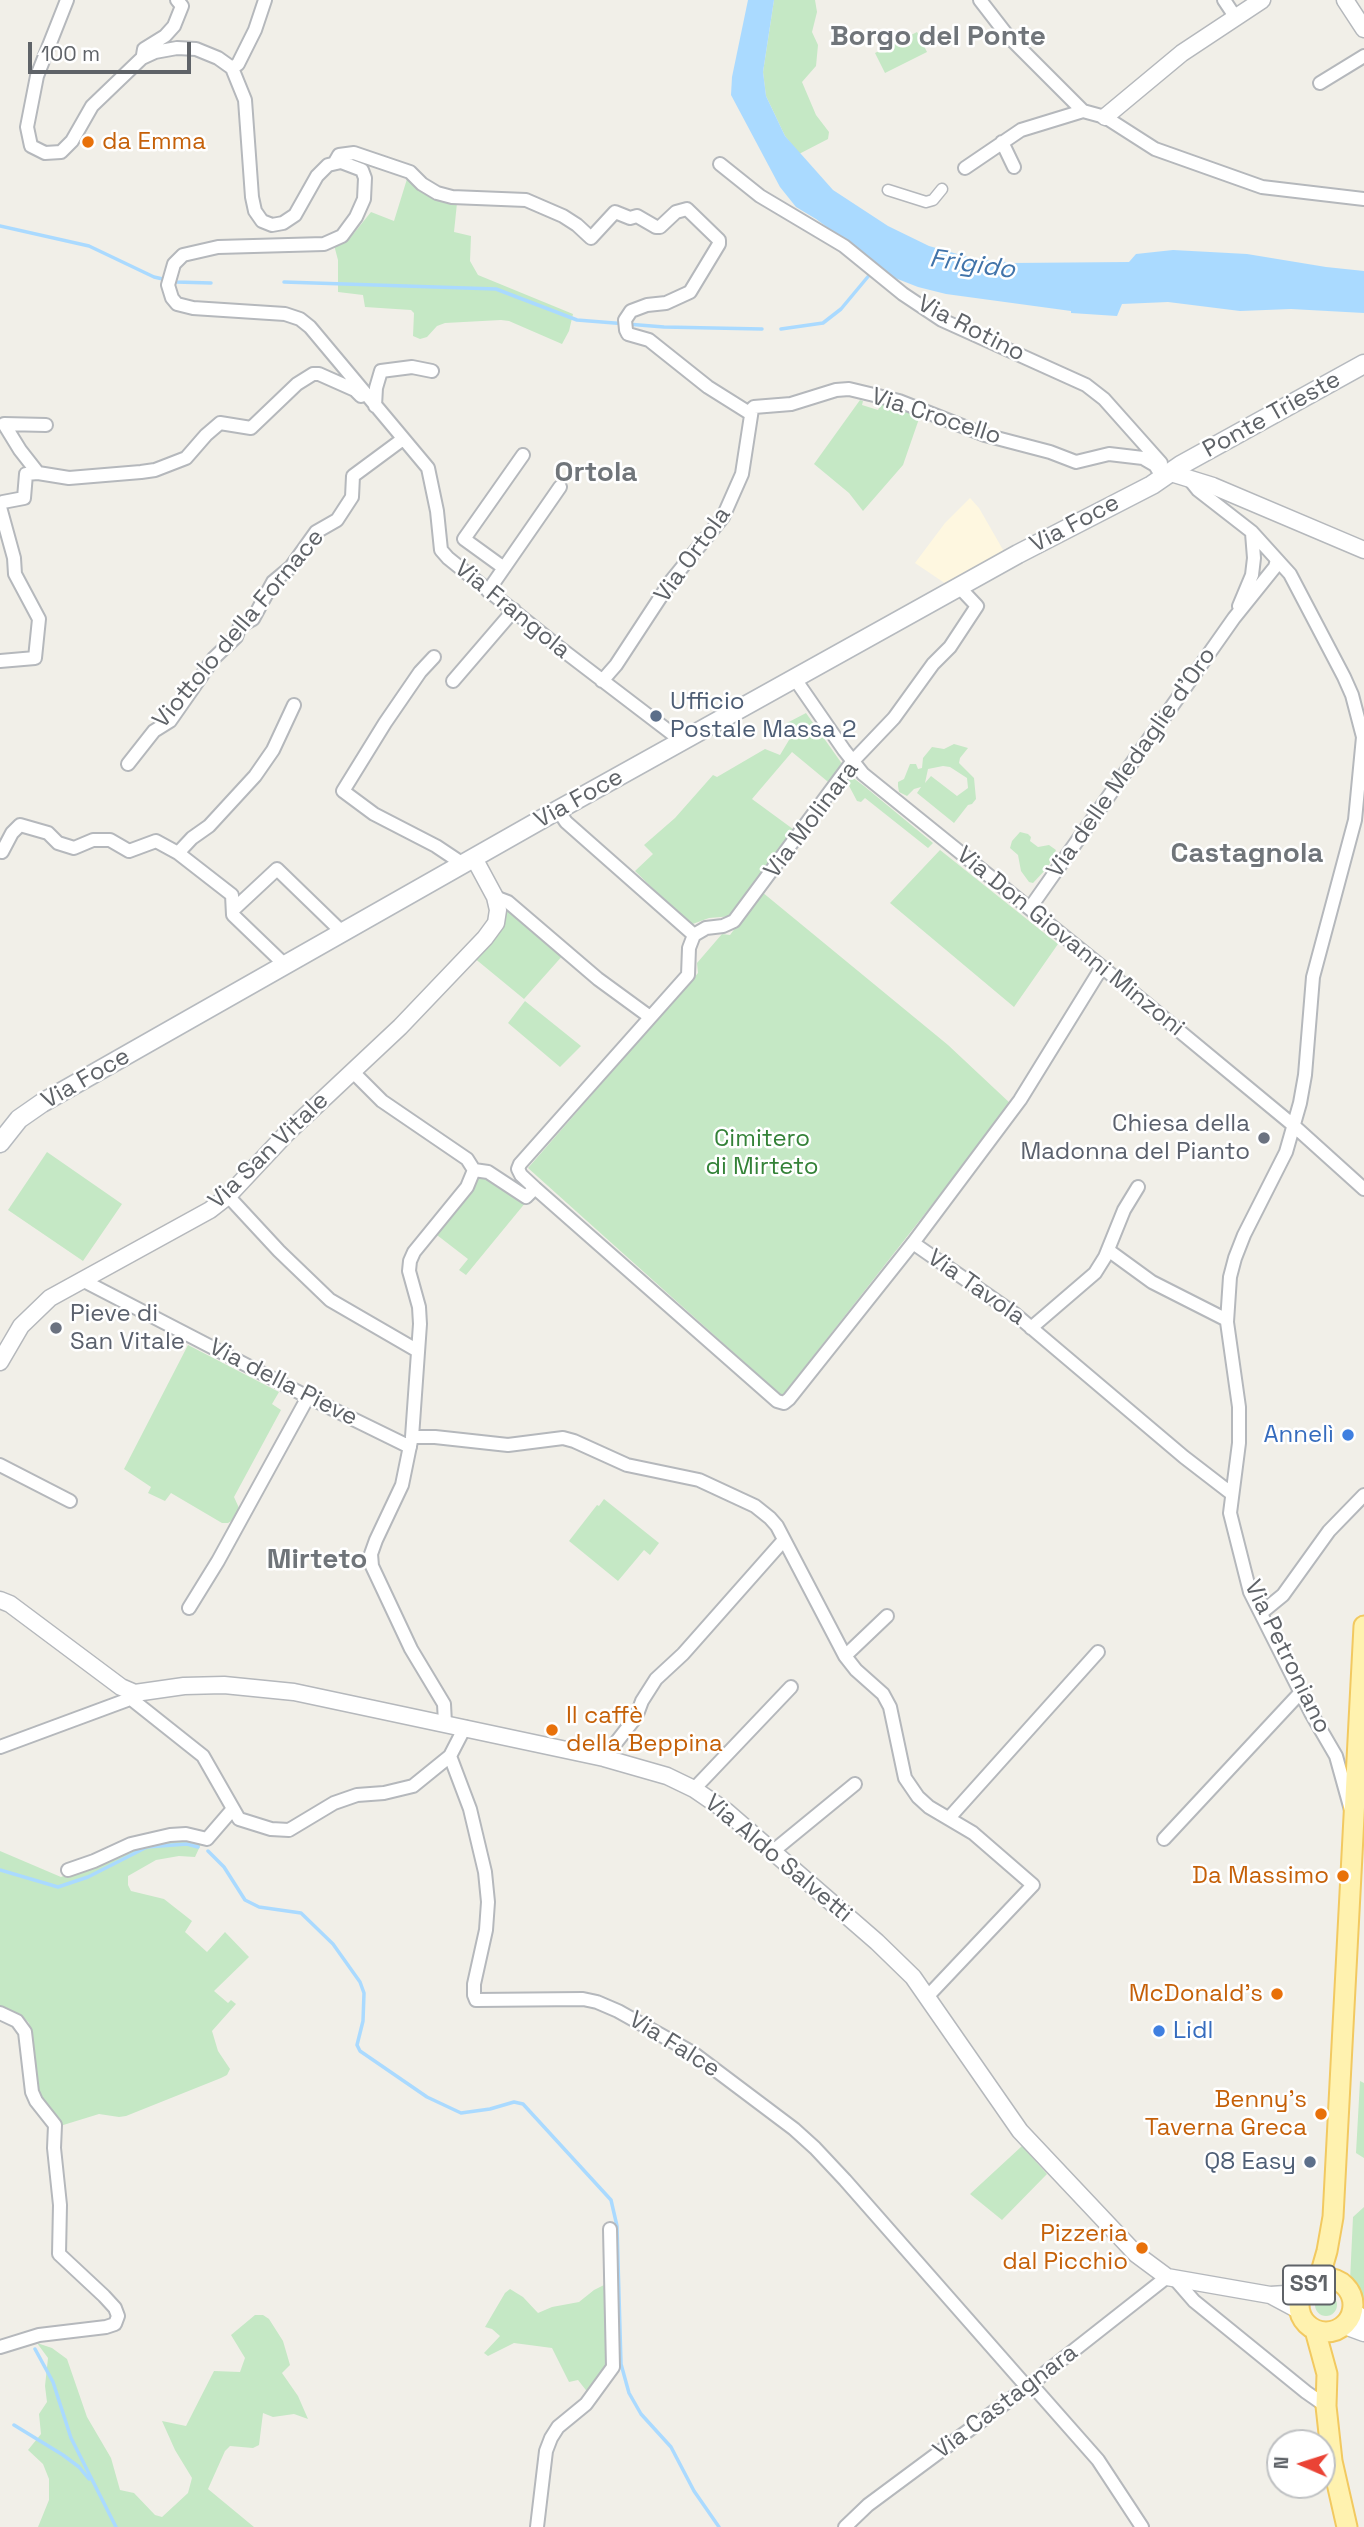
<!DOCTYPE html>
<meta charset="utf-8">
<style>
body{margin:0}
#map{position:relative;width:1364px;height:2527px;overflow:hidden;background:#f1efe8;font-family:"Space Grotesk",sans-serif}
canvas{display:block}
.north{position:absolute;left:1266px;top:2429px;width:70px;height:70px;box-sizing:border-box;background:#fff;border:2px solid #bfc1c3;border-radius:50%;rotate:273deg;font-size:19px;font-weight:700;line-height:28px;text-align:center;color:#5f6368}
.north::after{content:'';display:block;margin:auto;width:24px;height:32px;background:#ea4335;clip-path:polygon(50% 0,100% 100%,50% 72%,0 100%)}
.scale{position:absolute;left:28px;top:42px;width:163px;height:32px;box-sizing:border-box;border:4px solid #5f6368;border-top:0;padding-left:9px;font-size:21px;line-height:24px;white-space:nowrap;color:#5f6368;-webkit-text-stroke:5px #fff;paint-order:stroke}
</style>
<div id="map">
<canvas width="1364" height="2527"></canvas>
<div class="north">N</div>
<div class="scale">100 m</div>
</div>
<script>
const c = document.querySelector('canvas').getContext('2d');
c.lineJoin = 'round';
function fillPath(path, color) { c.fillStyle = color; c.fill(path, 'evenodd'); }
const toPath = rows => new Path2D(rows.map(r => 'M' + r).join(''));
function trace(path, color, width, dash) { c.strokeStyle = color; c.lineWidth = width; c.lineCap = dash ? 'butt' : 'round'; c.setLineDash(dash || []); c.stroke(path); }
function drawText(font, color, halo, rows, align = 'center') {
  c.font = font + ' "Space Grotesk",sans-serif'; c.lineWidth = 5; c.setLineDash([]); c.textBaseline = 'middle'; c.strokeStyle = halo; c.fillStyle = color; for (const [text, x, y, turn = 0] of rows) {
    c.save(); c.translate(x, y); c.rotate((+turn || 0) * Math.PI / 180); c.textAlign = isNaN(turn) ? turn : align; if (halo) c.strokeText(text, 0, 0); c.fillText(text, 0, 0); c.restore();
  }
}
const commercial = toPath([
 [970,498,979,508,1006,555,949,586,915,563,945,523]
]);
const green = toPath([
 [774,0,815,0,817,12,812,32,818,45,816,66,802,82,816,115,829,132,828,139,799,154,785,136,766,96,763,72],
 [917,32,927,52,885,73,875,53],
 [407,179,457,203,454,232,471,236,470,261,478,275,573,314,569,331,562,344,509,321,501,320,445,323,437,326,427,337,420,339,413,336,414,313,411,310,365,307,363,295,338,292,338,260,334,245,350,238,371,212,394,221],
 [860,400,863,401,862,405,878,410,883,401,921,413,903,465,863,511,849,493,814,464],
 [806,713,845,768,833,786,792,752,752,799,797,832,733,916,709,918,690,925,635,871,653,854,644,845,675,818,713,775,717,777,765,749,780,755,792,735,785,724],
 [954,744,968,748,960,758,959,763,974,778,976,799,972,804,968,805,954,823,917,793,921,787,914,789,907,796,899,792,898,786,898,782,904,779,910,764,916,764,918,769,922,768,923,758,932,747,944,749],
 [943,766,950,767,967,778,968,788,957,796,931,776,925,783,928,769],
 [852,777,864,786,933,843,928,848,865,798,861,802,857,801,847,782],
 [1020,832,1028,834,1031,837,1030,841,1038,847,1049,845,1056,850,1048,867,1033,883,1029,882,1021,871,1018,855,1010,848,1012,841],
 [940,850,1058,944,1014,1007,890,903],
 [762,892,948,1045,1011,1104,782,1396,528,1168,698,973,697,963,722,934,730,935],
 [506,907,564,954,524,999,473,957,499,929,506,918],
 [525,1001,581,1046,560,1067,508,1023],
 [47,1152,122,1204,83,1261,8,1210],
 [486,1175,526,1202,466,1275,459,1270,468,1259,433,1232,475,1180],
 [188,1345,279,1392,272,1404,281,1410,234,1497,239,1508,233,1520,228,1523,222,1523,171,1493,165,1501,148,1493,151,1487,124,1469],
 [604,1499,659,1543,650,1555,644,1550,618,1581,569,1541,597,1505,599,1506],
 [169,1837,202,1842,195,1857,179,1856,156,1860,128,1876,128,1885,131,1891,164,1899,192,1921,185,1932,207,1952,225,1932,249,1957,214,1991,228,2003,231,2000,236,2004,212,2031,218,2051,230,2069,227,2075,221,2078,126,2116,119,2117,99,2114,60,2126,38,2094,29,2023,20,2014,0,2006,0,1851,61,1877,139,1844],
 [1360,2081,1364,2083,1364,2158,1356,2153],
 [1022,2146,1047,2174,1002,2220,970,2194],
 [1364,2207,1364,2313,1361,2311,1357,2290,1350,2281,1353,2217],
 [606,2284,608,2368,589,2394,578,2380,569,2382,552,2348,514,2343,488,2356,484,2353,500,2336,492,2329,485,2327,505,2293,510,2289,523,2297,538,2313,552,2307,579,2302,594,2290],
 '1315 2305a11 11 0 1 1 22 0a11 11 0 1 1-22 0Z',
 [255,2315,263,2315,269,2319,283,2341,290,2365,282,2373,298,2396,308,2419,294,2414,273,2417,263,2413,259,2445,253,2448,230,2446,225,2451,208,2489,254,2527,38,2527,49,2500,49,2479,43,2464,28,2450,41,2434,39,2414,47,2402,45,2386,48,2358,37,2343,52,2348,67,2359,87,2417,111,2458,120,2490,134,2493,155,2515,162,2517,188,2493,192,2478,175,2450,162,2421,186,2426,214,2371,240,2372,245,2358,231,2335]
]);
const water = toPath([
 [748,0,774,0,763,72,766,96,785,136,833,190,888,226,929,246,968,257,1011,263,1129,262,1136,254,1173,250,1247,254,1326,267,1364,271,1364,313,1291,309,1240,311,1168,302,1122,304,1117,316,1071,313,1071,311,946,294,918,287,895,278,816,219,796,207,780,187,731,95,732,77]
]);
const stream = toPath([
 [0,226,89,246,154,277,176,282,211,283],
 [284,282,496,289,577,320,664,327,762,329],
 [781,329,823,323,841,309,871,273],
 [208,1851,224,1867,245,1900,259,1907,301,1913,333,1944,360,1982,364,1993,363,2021,357,2045,360,2051,427,2097,461,2113,490,2109,514,2102,523,2104,611,2200,617,2226,621,2364,629,2393,641,2414,671,2447,694,2491,719,2527],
 [0,1870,58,1887,88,1877,147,1847,187,1844,198,1847],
 [35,2349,53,2382,71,2438,116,2527],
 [14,2425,63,2455,79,2467,89,2479]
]);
const pedestrian = toPath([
 [888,190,926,202,933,200,942,189]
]);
const minor = toPath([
 [67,0,37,76,27,127,31,146,45,153,61,152,72,141,92,106,142,58,155,52,177,48,196,49,218,58,232,68,245,100,252,197,255,211,262,221,272,225,283,223,295,215,317,176,328,165,341,162,362,170,365,178,364,199,356,217,342,236,324,244,218,247,183,255,174,264,168,285,172,298,177,304,193,308,285,314,300,319,310,327,428,468,437,511,441,550,448,558,556,645,683,742],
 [980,0,1007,35,1083,111,1105,117,1155,149,1262,187,1364,199],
 [1224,0,1236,18],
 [143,55,144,49,165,36,174,26,182,6,177,0],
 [232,68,238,64,255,30,265,0],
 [1320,83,1364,56],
 [1002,142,1014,167],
 [335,162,339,155,354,153,410,172,422,184,437,193,452,197,526,200,563,216,577,225,591,238,615,212,630,218,637,216,656,227,660,227,676,212,687,209,719,240,719,244,690,292,666,303,647,305,631,311,625,320,626,330,628,334,649,340,708,387,751,414],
 [720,164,760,196,844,246,903,294,942,320,1086,385,1104,399,1161,463],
 [965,168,1021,130,1083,111],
 [375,406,376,388,381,371,412,367,432,371],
 [46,425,4,424,20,450,38,473,69,478,141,472,155,470,186,458,206,435,220,423,251,428,297,384,313,374,319,374,355,390,361,396],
 [1190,480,1198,490,1252,532,1290,574,1344,677,1352,695,1363,737,1355,820,1313,977,1305,1075,1300,1103,1286,1152,1244,1235,1235,1258,1230,1277,1227,1322,1239,1407,1239,1443,1230,1513,1250,1592,1311,1713,1336,1756,1351,1810],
 [504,568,464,539,523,455],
 [488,591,560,487],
 [1239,606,1252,575,1254,558,1252,533],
 [434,657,420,672,385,723,343,791,374,814,436,846,463,864],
 [0,661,35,658,39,619,15,574,14,558,0,507,3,502,24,498,26,474,38,473],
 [795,679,844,750,863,774,1102,967,1293,1125,1364,1189],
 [453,681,514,610],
 [602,681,616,665,671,581,723,517,742,474,752,409,754,407,791,404,836,390,849,389,899,401,985,435,1050,452,1076,462,1109,454,1143,458,1155,465,1163,478],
 [128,764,154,731,170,721,214,658,236,637,240,626,253,619,273,582,291,567,316,532,337,520,352,497,353,476,403,439],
 [558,810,566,822,694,935],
 [2,852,12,833,20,825,48,833,58,843,74,848,93,840,110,840,129,851,156,841,178,853,232,895,233,915,285,965],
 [178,853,192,838,209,826,255,776,273,750,294,705],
 [495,897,508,902,598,979,650,1017],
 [1030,908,1234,618,1275,567,1277,560],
 [233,910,277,869,343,933],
 [694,935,689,948,688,975,520,1164,518,1169,521,1175,535,1188,777,1401,784,1403,789,1399,913,1243,1020,1100,1102,967],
 [694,935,706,928,723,926,734,921,852,762,894,718,933,664,950,647,977,606,960,588],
 [353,1072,382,1101,467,1159,474,1170,488,1172,526,1197,535,1188],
 [474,1170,467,1187,414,1252,410,1261,409,1271,419,1307,420,1324,412,1437,435,1437,508,1445,563,1438,574,1441,627,1465,699,1480,755,1506,770,1518,777,1526,845,1656,856,1670,883,1694,890,1707,905,1778,918,1797,929,1807,973,1833,1033,1885,927,1997],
 [228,1196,279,1251,330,1300,418,1351],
 [913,1243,1015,1314,1184,1457,1232,1494],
 [1108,1250,1152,1282,1227,1320],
 [82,1280,308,1397,410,1447],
 [1031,1328,1095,1273,1105,1257,1124,1210,1138,1187],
 [411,1441,402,1485,376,1540,371,1554,372,1566,411,1649,444,1704,445,1723],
 [0,1465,70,1501],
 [189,1608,218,1561,308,1397],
 [1261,1613,1283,1595,1329,1531,1364,1495],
 [845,1656,887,1616],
 [130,1698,203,1756,239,1819,271,1829,289,1830,334,1803,357,1795,384,1793,413,1786,450,1756],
 [465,1727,450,1756,470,1809,485,1872,488,1902,486,1930,474,1984,474,1995,476,2000,583,1999,597,2002,618,2011,693,2053,794,2129,815,2148,845,2180,1027,2387],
 [0,1747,127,1700,135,1694],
 [604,1758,636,1717,642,1701,656,1679,683,1654,783,1541],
 [694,1789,791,1687],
 [949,1818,1098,1652],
 [1164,1839,1301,1692],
 [772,1852,855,1784],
 [68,1870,94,1861,131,1844,170,1835,186,1834,207,1839,232,1810],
 [0,2013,17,2021,25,2032,32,2092,36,2101,55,2125,54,2148,60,2205,59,2254,104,2296,115,2308,118,2316,115,2324,106,2327,39,2335,0,2347],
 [1174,2278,1194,2301,1306,2392,1326,2406],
 [1031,2384,1098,2460,1142,2527],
 [537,2527,546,2451,551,2438,558,2427,586,2404,613,2367,610,2229],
 [845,2527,868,2505,1031,2384,1167,2277]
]);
const tertiary = toPath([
 [1345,0,1364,29],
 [1105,117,1182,53,1262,0],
 [1171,473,1213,486,1364,550],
 [0,1362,21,1326,50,1298,210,1210,228,1196,287,1133,400,1027,485,938,496,923,498,910,495,897,474,858],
 [0,1600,10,1604,121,1687,135,1693,184,1686,224,1685,294,1692,604,1758,667,1776,694,1789,726,1811,877,1942,913,1977,1020,2131,1136,2254,1167,2277,1270,2295,1302,2293],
 [1272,2296,1300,2311]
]);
const secondary = toPath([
 [0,1143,19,1119,42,1103,188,1020,558,810,1018,554,1152,485,1181,465,1364,364],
 [1353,2312,1364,2321],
 [1345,2325,1364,2332]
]);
const primary = toPath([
 '1299 2305a27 27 0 1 1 54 0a27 27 0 1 1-54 0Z',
 [1319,2279,1327,2251,1333,2217,1364,1626],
 [1315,2330,1327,2374,1326,2406,1332,2461,1347,2527]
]);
const markers = [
 [88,142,7,"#e8710a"],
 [656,716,7,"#5c6f8a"],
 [1264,1138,7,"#6b7280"],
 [56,1328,7,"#6b7280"],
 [1348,1435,7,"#3f7fe0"],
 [552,1730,7,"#e8710a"],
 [1343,1876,7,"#e8710a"],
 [1277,1994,7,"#e8710a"],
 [1159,2031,7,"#3f7fe0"],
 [1321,2114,7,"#e8710a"],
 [1310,2162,7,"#5c6f8a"],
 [1142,2248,7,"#e8710a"]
];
const shields = [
 [1309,2285,52]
];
const shieldNames = [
 ["SS1",1309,2285]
];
const foodNames = [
 ["da Emma",102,142,"left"],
 ["Il caffè",566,1716,"left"],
 ["della Beppina",566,1744,"left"],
 ["Da Massimo",1329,1876],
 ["McDonald's",1263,1994],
 ["Benny's",1307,2100],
 ["Taverna Greca",1307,2128],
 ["Pizzeria",1128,2234],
 ["dal Picchio",1128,2262]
];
const streetNames = [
 ["Via Rotino",971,329,27],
 ["Ponte Trieste",1272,415,-29],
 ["Via Crocello",936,417,18],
 ["Via Foce",1075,524,-28],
 ["Via Ortola",693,555,-54],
 ["Via Frangola",512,610,39],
 ["Viottolo della Fornace",239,629,-50],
 ["Via delle Medaglie d'Oro",1132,763,-55],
 ["Via Foce",579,799,-29],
 ["Via Molinara",812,820,-53],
 ["Via Don Giovanni Minzoni",1070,942,39],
 ["Via Foce",86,1079,-30],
 ["Via San Vitale",269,1151,-44],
 ["Via Tavola",976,1288,35],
 ["Via della Pieve",283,1383,27],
 ["Via Petroniano",1287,1657,64],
 ["Via Aldo Salvetti",778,1859,40],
 ["Via Falce",674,2045,32],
 ["Via Castagnara",1006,2402,-37]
];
const serviceNames = [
 ["Ufficio",670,702],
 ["Postale Massa 2",670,730],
 ["Q8 Easy",1296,2162,"right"]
];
const worshipNames = [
 ["Chiesa della",1250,1124],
 ["Madonna del Pianto",1250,1152],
 ["Pieve di",70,1314,"left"],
 ["San Vitale",70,1342,"left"]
];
const parkNames = [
 ["Cimitero",762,1139],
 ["di Mirteto",762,1167]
];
const shopNames = [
 ["Annelì",1334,1435],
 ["Lidl",1173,2031,"left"]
];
const waterNames = [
 ["Frigido",972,265,8]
];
const quarterNames = [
 ["Borgo del Ponte",938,37],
 ["Ortola",596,473],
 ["Castagnola",1247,854],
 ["Mirteto",317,1560]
];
fillPath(commercial, '#fef7e0');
fillPath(green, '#c5e8c5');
fillPath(water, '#aadaff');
trace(stream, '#aadaff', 3.5);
trace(pedestrian, '#b5b8bc', 13);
trace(minor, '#b5b8bc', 16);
trace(tertiary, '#b5b8bc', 19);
trace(secondary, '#b6babf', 21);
trace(primary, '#f2c960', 23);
trace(pedestrian, '#fff', 10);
trace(minor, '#fff', 12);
trace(tertiary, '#fff', 16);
trace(secondary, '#fff', 18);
trace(primary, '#fff2af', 19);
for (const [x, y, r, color] of markers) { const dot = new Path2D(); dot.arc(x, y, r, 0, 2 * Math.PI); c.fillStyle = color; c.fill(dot); trace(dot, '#fff', 2.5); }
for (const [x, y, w] of shields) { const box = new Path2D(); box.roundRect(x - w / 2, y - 19.5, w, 39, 5); c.fillStyle = '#fff'; c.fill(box); trace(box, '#5f6368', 2); }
drawText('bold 23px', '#5f6368', null, shieldNames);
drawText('24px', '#c56008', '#fff', foodNames, 'right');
drawText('24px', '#5f6368', '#fff', streetNames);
drawText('24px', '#4e5e75', '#fff', serviceNames, 'left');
drawText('24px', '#5b616d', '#fff', worshipNames, 'right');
drawText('24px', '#348238', '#fff', parkNames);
drawText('24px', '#366cbe', '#fff', shopNames, 'right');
drawText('italic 26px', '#4174aa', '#fff', waterNames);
drawText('bold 28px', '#70757a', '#fff', quarterNames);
</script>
